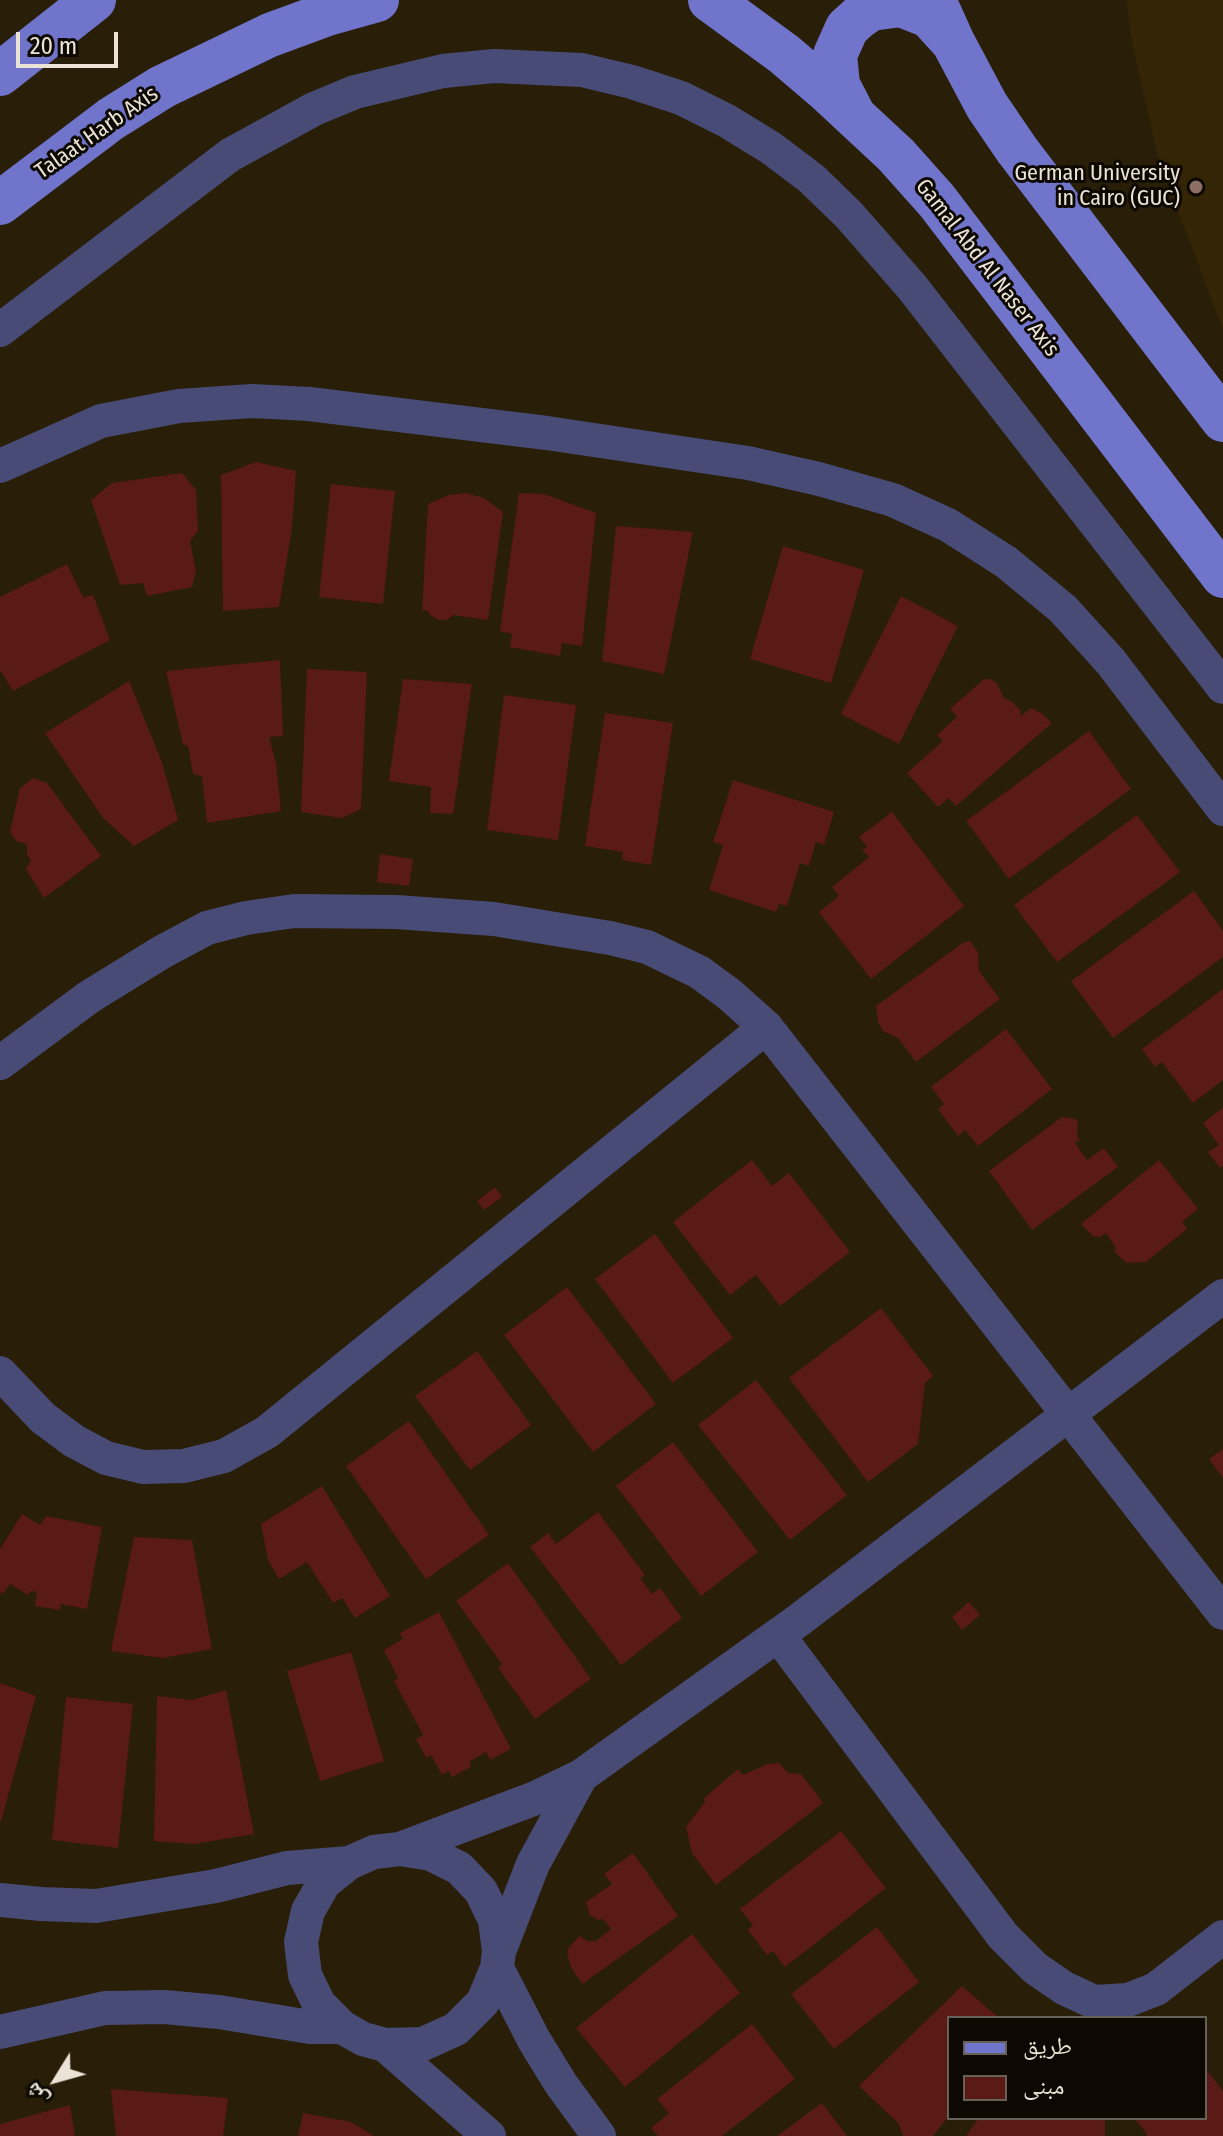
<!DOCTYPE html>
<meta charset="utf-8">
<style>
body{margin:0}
#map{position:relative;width:1223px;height:2136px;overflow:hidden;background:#291e07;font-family:"Fira Sans Condensed","Noto Naskh Arabic",sans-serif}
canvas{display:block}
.legend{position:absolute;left:947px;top:2016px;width:260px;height:104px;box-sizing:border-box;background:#0d0902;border:2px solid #666057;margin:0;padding:10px 14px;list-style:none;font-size:24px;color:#ebe3d6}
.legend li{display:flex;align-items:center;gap:16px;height:40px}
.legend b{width:40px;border:2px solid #666057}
.north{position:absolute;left:16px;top:2040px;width:80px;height:80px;-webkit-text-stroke:6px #0d0902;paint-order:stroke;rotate:233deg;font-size:22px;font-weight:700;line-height:32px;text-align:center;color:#ebe3d6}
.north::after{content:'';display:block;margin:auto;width:28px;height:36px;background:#ebe3d6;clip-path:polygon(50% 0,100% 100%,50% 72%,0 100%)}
.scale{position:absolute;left:16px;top:32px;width:102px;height:36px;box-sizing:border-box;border:4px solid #ebe3d6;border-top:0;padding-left:10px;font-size:24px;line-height:28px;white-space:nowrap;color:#ebe3d6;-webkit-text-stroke:6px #0d0902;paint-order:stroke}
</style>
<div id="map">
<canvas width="1223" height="2136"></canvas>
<ul class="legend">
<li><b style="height:10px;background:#7074cb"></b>طريق</li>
<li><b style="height:22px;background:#5a1a15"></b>مبنى</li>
</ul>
<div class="north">ش</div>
<div class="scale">20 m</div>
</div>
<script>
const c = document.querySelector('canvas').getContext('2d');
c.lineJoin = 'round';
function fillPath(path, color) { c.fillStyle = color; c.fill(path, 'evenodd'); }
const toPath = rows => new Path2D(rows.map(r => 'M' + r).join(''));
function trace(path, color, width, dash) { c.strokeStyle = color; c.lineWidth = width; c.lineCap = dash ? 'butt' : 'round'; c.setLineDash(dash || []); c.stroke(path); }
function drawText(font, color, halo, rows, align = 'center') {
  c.font = font + ' "Fira Sans Condensed",sans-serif'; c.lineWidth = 6; c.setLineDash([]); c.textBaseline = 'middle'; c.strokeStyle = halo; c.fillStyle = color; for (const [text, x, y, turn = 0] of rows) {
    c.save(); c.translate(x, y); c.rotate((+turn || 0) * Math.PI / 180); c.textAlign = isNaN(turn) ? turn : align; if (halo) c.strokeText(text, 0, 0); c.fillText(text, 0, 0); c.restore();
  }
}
const built = toPath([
 [1126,0,1223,0,1223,330,1159,161,1133,48]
]);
const building = toPath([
 [256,462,296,471,292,528,279,607,223,611,221,475],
 [182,473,196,490,198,531,190,541,196,571,192,587,147,596,143,583,120,585,91,500,112,483],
 [331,484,395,491,383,604,319,597],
 [466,493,484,498,503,512,488,620,453,615,447,620,439,620,430,615,427,610,422,611,428,504,449,495],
 [519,493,544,494,596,513,582,646,562,643,560,656,510,647,512,634,500,631],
 [616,526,693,532,664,674,602,661],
 [783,546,864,570,831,683,750,659],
 [67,564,83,597,93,595,110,640,13,691,0,670,0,597],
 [901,596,958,626,899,744,841,714],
 [280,660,283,736,269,737,276,763,281,811,207,823,202,776,193,774,188,746,183,744,166,671],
 [307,669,367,672,361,809,342,818,301,812],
 [403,679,472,684,453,814,430,813,431,787,389,781],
 [984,679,990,679,997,683,1004,698,1011,701,1020,710,1021,716,1031,708,1043,714,1052,723,956,806,949,798,938,807,907,773,943,741,937,735,957,717,950,709],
 [129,681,162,762,178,820,134,846,103,818,45,733],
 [504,695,576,705,558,840,487,830],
 [605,713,673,723,651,865,622,860,623,852,585,846],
 [1089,731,1131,789,1009,879,966,821],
 [33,778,47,783,101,856,44,898,26,869,31,860,27,855,27,844,16,841,10,832,20,788],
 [733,780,834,812,824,845,816,842,809,866,800,863,787,906,779,904,776,912,709,890,723,845,713,842],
 [892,812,964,906,871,979,819,912,839,896,832,887,869,857,862,850,867,847,859,837],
 [1137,815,1180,872,1057,962,1014,905],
 [380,854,413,859,409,886,377,882],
 [1194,891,1223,931,1223,957,1113,1038,1071,981],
 [970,941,978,952,979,971,1000,999,916,1062,898,1038,883,1031,878,1022,876,1006,964,942],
 [1223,989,1223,1080,1193,1103,1162,1062,1155,1067,1142,1049],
 [1006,1029,1052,1089,978,1146,965,1130,958,1136,938,1109,944,1104,931,1087],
 [1223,1108,1223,1166,1220,1168,1208,1152,1219,1145,1203,1123],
 [1062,1117,1075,1119,1078,1122,1077,1136,1080,1140,1075,1143,1087,1160,1104,1148,1118,1167,1032,1230,989,1171],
 [752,1160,772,1186,789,1173,850,1252,780,1306,756,1275,730,1295,673,1222],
 [1159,1160,1198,1209,1182,1222,1187,1229,1146,1262,1126,1263,1114,1251,1116,1248,1106,1233,1100,1237,1093,1236,1081,1224],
 [495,1187,502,1197,484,1210,477,1201],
 [655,1234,733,1338,673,1383,595,1279],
 [567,1287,656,1404,593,1452,504,1335],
 [881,1308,933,1376,925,1383,918,1444,868,1482,789,1378],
 [477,1351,531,1425,470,1470,415,1396],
 [756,1380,847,1495,790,1540,698,1425],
 [409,1421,489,1535,426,1579,346,1466],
 [673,1442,758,1552,701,1596,616,1486],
 [1223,1449,1223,1478,1209,1459],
 [322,1486,390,1596,355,1618,342,1598,333,1603,307,1562,279,1579,268,1560,261,1524],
 [598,1512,645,1575,640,1578,652,1594,660,1588,682,1618,621,1665,530,1547,548,1533,556,1544],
 [22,1514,40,1525,46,1516,102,1527,87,1609,61,1604,60,1610,35,1606,37,1592,31,1591,28,1595,10,1584,3,1594,0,1592,0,1549],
 [134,1537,192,1540,212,1649,163,1658,111,1651],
 [508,1563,591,1679,535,1719,498,1668,502,1664,456,1601],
 [969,1602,980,1615,962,1630,952,1617],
 [439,1612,511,1749,490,1760,486,1752,469,1762,471,1767,452,1777,449,1771,442,1775,431,1755,426,1758,416,1739,423,1735,394,1681,398,1678,384,1650,403,1639,400,1633],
 [351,1652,384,1761,320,1781,287,1671],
 [0,1683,36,1696,1,1821,0,1821],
 [226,1690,254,1834,194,1844,154,1841,157,1696,192,1700],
 [66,1697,133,1704,118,1848,52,1840],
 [779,1763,788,1773,801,1774,823,1803,716,1885,692,1853,686,1827,705,1802,704,1798,738,1769,743,1775,767,1764],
 [841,1831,886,1888,785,1967,773,1951,767,1955,748,1930,753,1925,740,1909],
 [633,1853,678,1916,582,1984,571,1967,567,1953,569,1947,580,1936,587,1941,596,1941,611,1929,603,1919,598,1920,590,1915,586,1902,612,1884,604,1874],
 [877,1927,919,1982,834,2049,791,1994],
 [692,1934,740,1993,625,2087,576,2028],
 [962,1986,999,2018,949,2018,949,2116,933,2136,903,2136,899,2124,859,2086],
 [752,2024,795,2079,722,2136,658,2136,651,2128,669,2113,657,2099],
 [1205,2068,1223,2091,1223,2136,1145,2136,1147,2134,1135,2119,1137,2118,1205,2118],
 [111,2089,228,2098,223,2136,116,2136],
 [822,2103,847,2136,777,2136],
 [70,2105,75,2136,0,2136,0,2124],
 [303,2113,351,2122,374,2136,298,2136],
 [979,2118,1105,2118,1105,2136,966,2136]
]);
const minor = toPath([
 [0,330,230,155,314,109,355,92,443,71,494,66,582,70,632,82,681,98,727,121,771,148,812,179,849,215,912,287,1223,687],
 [0,466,101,421,179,406,252,401,309,404,547,433,748,463,819,479,893,500,948,525,1006,562,1063,609,1111,662,1223,809],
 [0,1063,89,997,162,952,207,928,246,918,294,911,396,912,494,919,610,938,647,947,699,972,729,994,766,1027,1223,1613],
 [0,1373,43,1418,74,1441,106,1458,143,1467,184,1466,224,1456,267,1432,766,1027],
 [778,1635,1003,1936,1035,1968,1064,1988,1094,2002,1128,2000,1156,1989,1223,1937],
 [400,1849,533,1799,581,1776,799,1620,1223,1296],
 [0,1900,41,1904,96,1906,216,1886,287,1868,349,1863],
 [500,1949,533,1864,581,1776],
 [497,1968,483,2002,456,2029,423,2044,385,2045,363,2039,342,2027,319,2004,305,1975,301,1942,308,1911,324,1883,349,1863,374,1852,400,1849,431,1854,459,1868,481,1891,495,1920,499,1951,497,1968,534,2040,561,2084,599,2136],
 [0,2032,105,2008,164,2007,219,2012,310,2027,342,2027],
 [385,2045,489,2136]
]);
const major = toPath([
 [710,0,784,54,825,89,896,155,937,201,1223,576],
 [934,0,953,42,987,106,1017,150,1223,420],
 [0,74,94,0],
 [852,112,838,85,835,55,847,28,858,18,871,9,901,5,929,16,951,40],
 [0,203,111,119,162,87,270,35,327,14,377,0]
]);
const markers = [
 [1196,187,8,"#8d6e63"]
];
const streetNames = [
 ["Talaat Harb Axis",97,133,-35],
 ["Gamal Abd Al Naser Axis",987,268,52]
];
const poiNames = [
 ["German University",1180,174],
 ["in Cairo (GUC)",1180,199]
];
fillPath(built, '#332505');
fillPath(building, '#5a1a15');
trace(minor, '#484b75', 34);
trace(major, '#7074cb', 44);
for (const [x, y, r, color] of markers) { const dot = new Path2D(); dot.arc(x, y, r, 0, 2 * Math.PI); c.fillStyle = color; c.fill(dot); trace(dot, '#0d0902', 3); }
drawText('22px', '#ebe3d6', '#0d0902', streetNames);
drawText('22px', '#ebe3d6', '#0d0902', poiNames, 'right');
</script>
